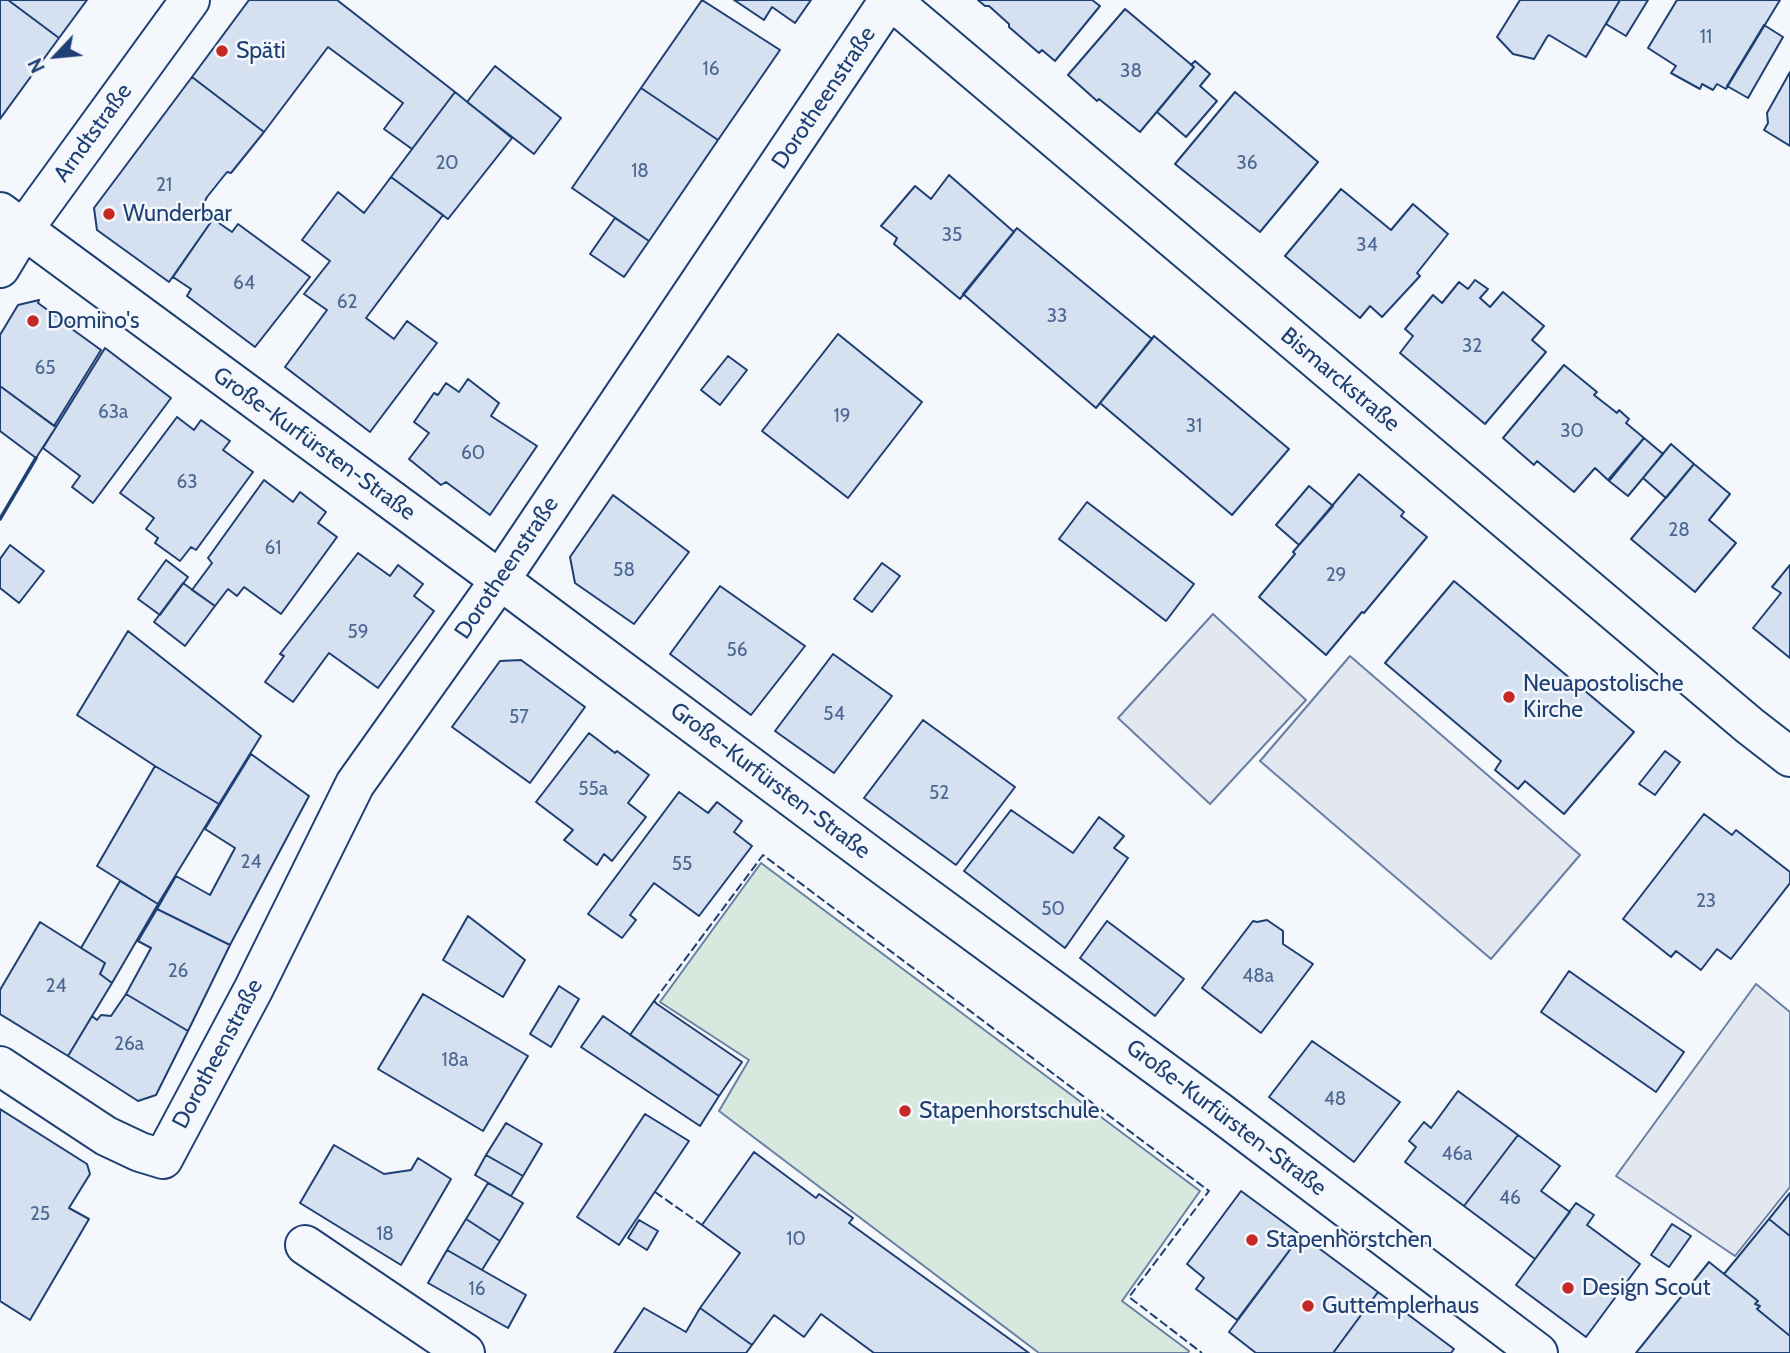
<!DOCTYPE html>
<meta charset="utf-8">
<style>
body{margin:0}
#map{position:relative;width:1790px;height:1353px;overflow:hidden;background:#f4f7fb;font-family:Cabin,sans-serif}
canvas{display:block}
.north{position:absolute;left:21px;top:21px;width:70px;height:70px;-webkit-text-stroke:5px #f4f7fb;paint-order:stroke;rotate:244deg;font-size:19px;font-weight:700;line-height:28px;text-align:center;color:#1d3f73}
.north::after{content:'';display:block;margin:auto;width:24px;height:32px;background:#1d3f73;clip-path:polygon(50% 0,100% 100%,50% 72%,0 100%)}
</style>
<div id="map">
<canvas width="1790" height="1353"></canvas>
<div class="north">N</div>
</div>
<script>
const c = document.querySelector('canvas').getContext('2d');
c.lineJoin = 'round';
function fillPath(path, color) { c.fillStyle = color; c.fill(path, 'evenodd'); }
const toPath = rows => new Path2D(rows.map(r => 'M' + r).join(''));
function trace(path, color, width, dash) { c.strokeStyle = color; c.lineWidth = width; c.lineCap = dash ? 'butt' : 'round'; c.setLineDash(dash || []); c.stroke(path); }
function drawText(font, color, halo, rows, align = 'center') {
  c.font = font + ' Cabin,sans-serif'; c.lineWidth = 5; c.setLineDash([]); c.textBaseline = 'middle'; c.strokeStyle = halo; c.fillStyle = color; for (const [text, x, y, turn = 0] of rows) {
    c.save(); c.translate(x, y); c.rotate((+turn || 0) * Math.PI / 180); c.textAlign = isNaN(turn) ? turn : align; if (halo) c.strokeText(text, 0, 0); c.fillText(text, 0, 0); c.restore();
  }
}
const green = toPath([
 [761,863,1200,1191,1122,1301,1189,1351,1188,1353,1039,1353,719,1111,749,1060,660,1002,761,863]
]);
const parking = toPath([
 [1213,614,1306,700,1210,804,1118,718,1213,614],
 [1350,656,1580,855,1491,959,1260,761,1350,656],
 [1756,984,1790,1012,1790,1187,1735,1256,1616,1176,1756,984]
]);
const building = toPath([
 [0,0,8,0,59,38,0,119,0,0],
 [8,0,87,0,59,38,8,0],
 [249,0,337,0,455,92,412,149,384,129,403,103,328,47,264,132,192,77,249,0],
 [702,0,780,50,718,140,641,88,702,0],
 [734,0,811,0,795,23,772,7,764,20,734,0],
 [978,0,1092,0,1100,6,1055,61,1042,50,1039,53,1009,27,1009,24,989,6,985,6,978,0],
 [1520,0,1620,0,1586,57,1549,35,1547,37,1534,59,1513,54,1497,37,1520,0],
 [1620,0,1648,0,1626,36,1606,24,1620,0],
 [1677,0,1780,0,1726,89,1717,84,1713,90,1702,84,1700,89,1671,73,1676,66,1648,48,1677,0],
 [1125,9,1194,67,1140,132,1099,99,1097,101,1068,75,1125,9],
 [1764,25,1783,37,1748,98,1727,86,1764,25],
 [1195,61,1210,74,1200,86,1217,101,1186,137,1157,112,1194,67,1191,65,1195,61],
 [495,66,561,118,534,154,467,102,495,66],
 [1790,72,1790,146,1764,130,1768,123,1767,113,1790,72],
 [192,77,264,132,231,173,227,172,207,197,203,205,207,213,213,219,169,282,97,230,94,208,192,77],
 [641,88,718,140,649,241,572,188,641,88],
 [455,92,512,138,448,219,391,177,455,92],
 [1235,92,1318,162,1260,232,1175,164,1235,92],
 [949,175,1014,232,960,299,894,244,897,238,881,226,915,186,931,199,949,175],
 [391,177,443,215,366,318,394,339,407,321,437,343,370,432,285,367,327,310,304,294,330,261,302,240,338,192,364,213,391,177],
 [1341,189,1391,230,1413,204,1448,234,1417,273,1420,276,1382,317,1370,306,1360,318,1285,256,1341,189],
 [615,218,649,241,624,277,590,254,615,218],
 [213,219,232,232,238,224,310,277,255,347,187,296,191,289,173,277,213,219],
 [1017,228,1152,339,1096,408,963,294,1017,228],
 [1475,280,1488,289,1480,298,1490,307,1503,292,1544,326,1532,340,1546,352,1485,424,1400,353,1413,336,1405,329,1433,295,1442,303,1459,282,1468,289,1475,280],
 [39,300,38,303,56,316,58,314,74,326,72,329,101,350,54,426,0,386,0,335,18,305,39,300],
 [838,334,922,402,848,498,762,431,838,334],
 [1154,336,1289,449,1232,515,1100,403,1154,336],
 [105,348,171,398,93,503,72,487,80,476,43,448,105,348],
 [728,356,747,370,720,405,701,390,728,356],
 [1564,365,1597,392,1594,395,1617,413,1619,410,1629,419,1626,423,1644,438,1608,480,1595,468,1574,492,1537,461,1534,465,1503,438,1564,365],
 [468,379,499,403,491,416,537,446,490,515,446,482,441,485,409,459,429,433,414,422,434,393,438,395,446,383,459,392,468,379],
 [0,386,56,427,36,458,0,431,0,386],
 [177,417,194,430,201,420,230,441,223,450,253,472,196,550,191,547,180,561,155,543,158,538,146,529,154,518,120,493,177,417],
 [1644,438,1663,454,1628,496,1609,481,1644,438],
 [1671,444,1694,464,1666,498,1643,478,1671,444],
 [1694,464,1730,494,1709,520,1736,543,1695,592,1631,539,1694,464],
 [1359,474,1404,512,1401,516,1427,537,1364,613,1362,612,1326,655,1259,597,1295,554,1293,552,1359,474],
 [264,480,293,502,300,492,326,512,318,523,337,537,281,614,244,587,237,596,228,589,215,606,192,590,212,563,208,558,264,480],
 [1309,486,1333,506,1299,545,1276,525,1309,486],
 [613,495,689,552,634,624,575,583,570,557,613,495],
 [1087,502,1194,584,1166,621,1059,539,1087,502],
 [10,545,44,571,19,603,0,588,0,559,10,545],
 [358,553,390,576,398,565,423,584,414,596,434,611,378,688,329,653,293,702,265,682,284,656,280,654,358,553],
 [166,560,188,577,160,615,138,599,166,560],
 [882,563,900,576,872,612,854,599,882,563],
 [1790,565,1790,658,1753,628,1781,593,1772,587,1790,565],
 [1454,581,1634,732,1564,814,1525,781,1518,789,1495,770,1501,761,1385,663,1454,581],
 [183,583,215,606,185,646,154,622,183,583],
 [720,586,805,646,751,715,670,654,720,586],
 [128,631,261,736,219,804,155,766,77,715,128,631],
 [833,654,892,696,834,773,775,731,833,654],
 [521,660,585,707,530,783,452,727,500,661,521,660],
 [923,720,1015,787,956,865,864,798,923,720],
 [589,733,615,753,617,751,649,775,628,803,646,817,612,861,604,854,597,865,564,840,573,830,536,802,589,733],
 [1665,751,1680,762,1655,795,1639,784,1665,751],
 [251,754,309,796,230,945,157,909,176,876,210,895,235,848,205,829,251,754],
 [155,766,219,804,158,904,97,866,155,766],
 [679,792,708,813,717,802,742,821,734,832,752,846,699,916,654,883,630,915,636,920,622,938,588,914,679,792],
 [1011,810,1073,853,1099,817,1124,836,1114,848,1128,858,1065,948,964,871,1011,810],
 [1704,814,1732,835,1736,830,1790,872,1790,883,1731,959,1717,949,1701,970,1676,951,1671,957,1623,919,1704,814],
 [120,881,158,904,112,983,100,974,105,963,81,948,120,881],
 [157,909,230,945,188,1031,126,994,151,948,138,941,157,909],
 [468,916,525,960,503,997,443,960,468,916],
 [1267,920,1283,931,1283,944,1313,964,1261,1033,1202,988,1253,921,1257,922,1267,920],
 [1107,921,1184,979,1155,1016,1080,958,1107,921],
 [40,922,105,963,100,974,112,983,68,1056,0,1014,0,990,40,922],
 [1569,971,1684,1052,1656,1092,1541,1012,1569,971],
 [559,986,579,999,551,1047,530,1034,559,986],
 [126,994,188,1031,156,1095,138,1101,68,1056,92,1016,97,1020,101,1015,111,1016,126,994],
 [423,994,528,1056,483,1131,378,1069,423,994],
 [654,1001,657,1004,742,1062,719,1096,630,1035,654,1001],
 [603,1016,719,1096,700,1126,581,1047,603,1016],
 [1312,1041,1400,1102,1354,1162,1269,1097,1312,1041],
 [1458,1091,1518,1135,1464,1206,1405,1162,1416,1147,1409,1141,1424,1122,1431,1128,1458,1091],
 [0,1109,87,1164,90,1174,69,1208,89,1219,30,1320,0,1301,0,1109],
 [645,1114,689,1141,619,1245,577,1217,645,1114],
 [506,1123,542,1144,523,1176,486,1155,506,1123],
 [1518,1135,1560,1166,1541,1191,1570,1212,1535,1259,1464,1206,1518,1135],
 [334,1145,384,1174,411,1170,418,1158,451,1179,401,1265,300,1203,334,1145],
 [754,1152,816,1198,819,1194,853,1218,849,1223,1029,1353,874,1353,821,1314,804,1337,774,1315,752,1345,700,1308,740,1253,702,1225,754,1152],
 [486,1155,523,1176,511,1196,475,1175,486,1155],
 [488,1183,523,1203,500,1241,466,1219,488,1183],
 [1241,1191,1301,1235,1237,1320,1196,1289,1204,1278,1187,1264,1241,1191],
 [1790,1193,1790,1236,1769,1219,1790,1193],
 [1576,1203,1594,1215,1587,1225,1640,1264,1586,1337,1516,1285,1576,1203],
 [466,1219,500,1241,482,1270,447,1250,466,1219],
 [1769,1219,1790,1236,1790,1336,1757,1309,1760,1306,1755,1304,1758,1301,1724,1274,1769,1219],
 [639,1220,658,1231,647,1250,628,1238,639,1220],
 [1672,1224,1691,1236,1669,1267,1651,1255,1672,1224],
 [1301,1235,1378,1292,1333,1353,1256,1353,1229,1332,1301,1235],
 [447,1250,526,1295,508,1328,428,1283,447,1250],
 [1709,1262,1758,1301,1755,1304,1760,1306,1757,1309,1790,1336,1790,1353,1636,1353,1709,1262],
 [1378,1292,1454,1349,1451,1353,1333,1353,1378,1292],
 [644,1308,686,1332,700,1308,752,1345,746,1353,614,1353,644,1308]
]);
const minor = toPath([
 [891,0,1750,726,1790,757],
 [0,212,500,580,880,863,1218,1111,1538,1353],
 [0,268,23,230,190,0],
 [0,1066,106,1136,140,1152,163,1159,253,990,355,784,500,580,889,0],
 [305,1245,465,1353]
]);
const fence = toPath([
 [654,1001,763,855,1209,1191,1129,1297,1202,1353],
 [655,1192,702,1225]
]);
const wall = toPath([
 [0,519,36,458]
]);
const markers = [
 [222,51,7,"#c62828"],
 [109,214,7,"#c62828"],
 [33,321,7,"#c62828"],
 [1509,697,7,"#c62828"],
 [905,1111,7,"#c62828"],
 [1252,1240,7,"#c62828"],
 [1568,1288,7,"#c62828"],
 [1308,1306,7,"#c62828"]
];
const numberNames = [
 ["11",1706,37],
 ["16",711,69],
 ["38",1131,71],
 ["20",447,163],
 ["36",1247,163],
 ["18",640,171],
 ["21",164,185],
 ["35",952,235],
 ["34",1367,245],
 ["64",244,283],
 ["62",347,302],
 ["33",1057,316],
 ["32",1472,346],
 ["65",45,368],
 ["63a",113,412],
 ["19",842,416],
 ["31",1194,426],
 ["30",1572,431],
 ["60",473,453],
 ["63",187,482],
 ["28",1679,530],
 ["61",273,548],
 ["58",624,570],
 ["29",1336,575],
 ["59",358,632],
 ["56",737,650],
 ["54",834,714],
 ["57",519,717],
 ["55a",593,789],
 ["52",939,793],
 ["24",251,862],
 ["55",682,864],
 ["23",1706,901],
 ["50",1053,909],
 ["26",178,971],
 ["48a",1258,976],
 ["24",56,986],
 ["26a",129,1044],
 ["18a",455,1060],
 ["48",1335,1099],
 ["46a",1457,1154],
 ["46",1510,1198],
 ["25",40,1214],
 ["18",385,1234],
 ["10",796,1239],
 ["16",477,1289]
];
const poiNames = [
 ["Späti",236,51],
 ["Wunderbar",123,214],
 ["Domino's",47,321],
 ["Neuapostolische",1523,684],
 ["Kirche",1523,710],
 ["Stapenhorstschule",919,1111],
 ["Stapenhörstchen",1266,1240],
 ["Design Scout",1582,1288],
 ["Guttemplerhaus",1322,1306]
];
const streetNames = [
 ["Dorotheenstraße",824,98,-56],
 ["Arndtstraße",93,133,-54],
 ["Bismarckstraße",1340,380,40],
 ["Große-Kurfürsten-Straße",314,444,36],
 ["Dorotheenstraße",507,568,-56],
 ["Große-Kurfürsten-Straße",770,781,37],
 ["Dorotheenstraße",218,1054,-62],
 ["Große-Kurfürsten-Straße",1226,1118,37]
];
fillPath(green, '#d7e8df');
trace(green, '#687fa3', 2);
fillPath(parking, '#e3e8f0');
trace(parking, '#687fa3', 2);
fillPath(building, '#d5e0f0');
trace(building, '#1d3f73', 2);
trace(minor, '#1d3f73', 42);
trace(minor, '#f4f7fb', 38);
trace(fence, '#1d3f73', 2, [9, 3.5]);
trace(wall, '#1d3f73', 3.5);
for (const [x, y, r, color] of markers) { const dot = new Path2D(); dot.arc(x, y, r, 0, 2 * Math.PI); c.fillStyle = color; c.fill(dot); trace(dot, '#f4f7fb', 2.5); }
drawText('19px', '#4b6792', null, numberNames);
drawText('23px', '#1d3f73', '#f4f7fb', poiNames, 'left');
drawText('23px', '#1d3f73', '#f4f7fb', streetNames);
</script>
